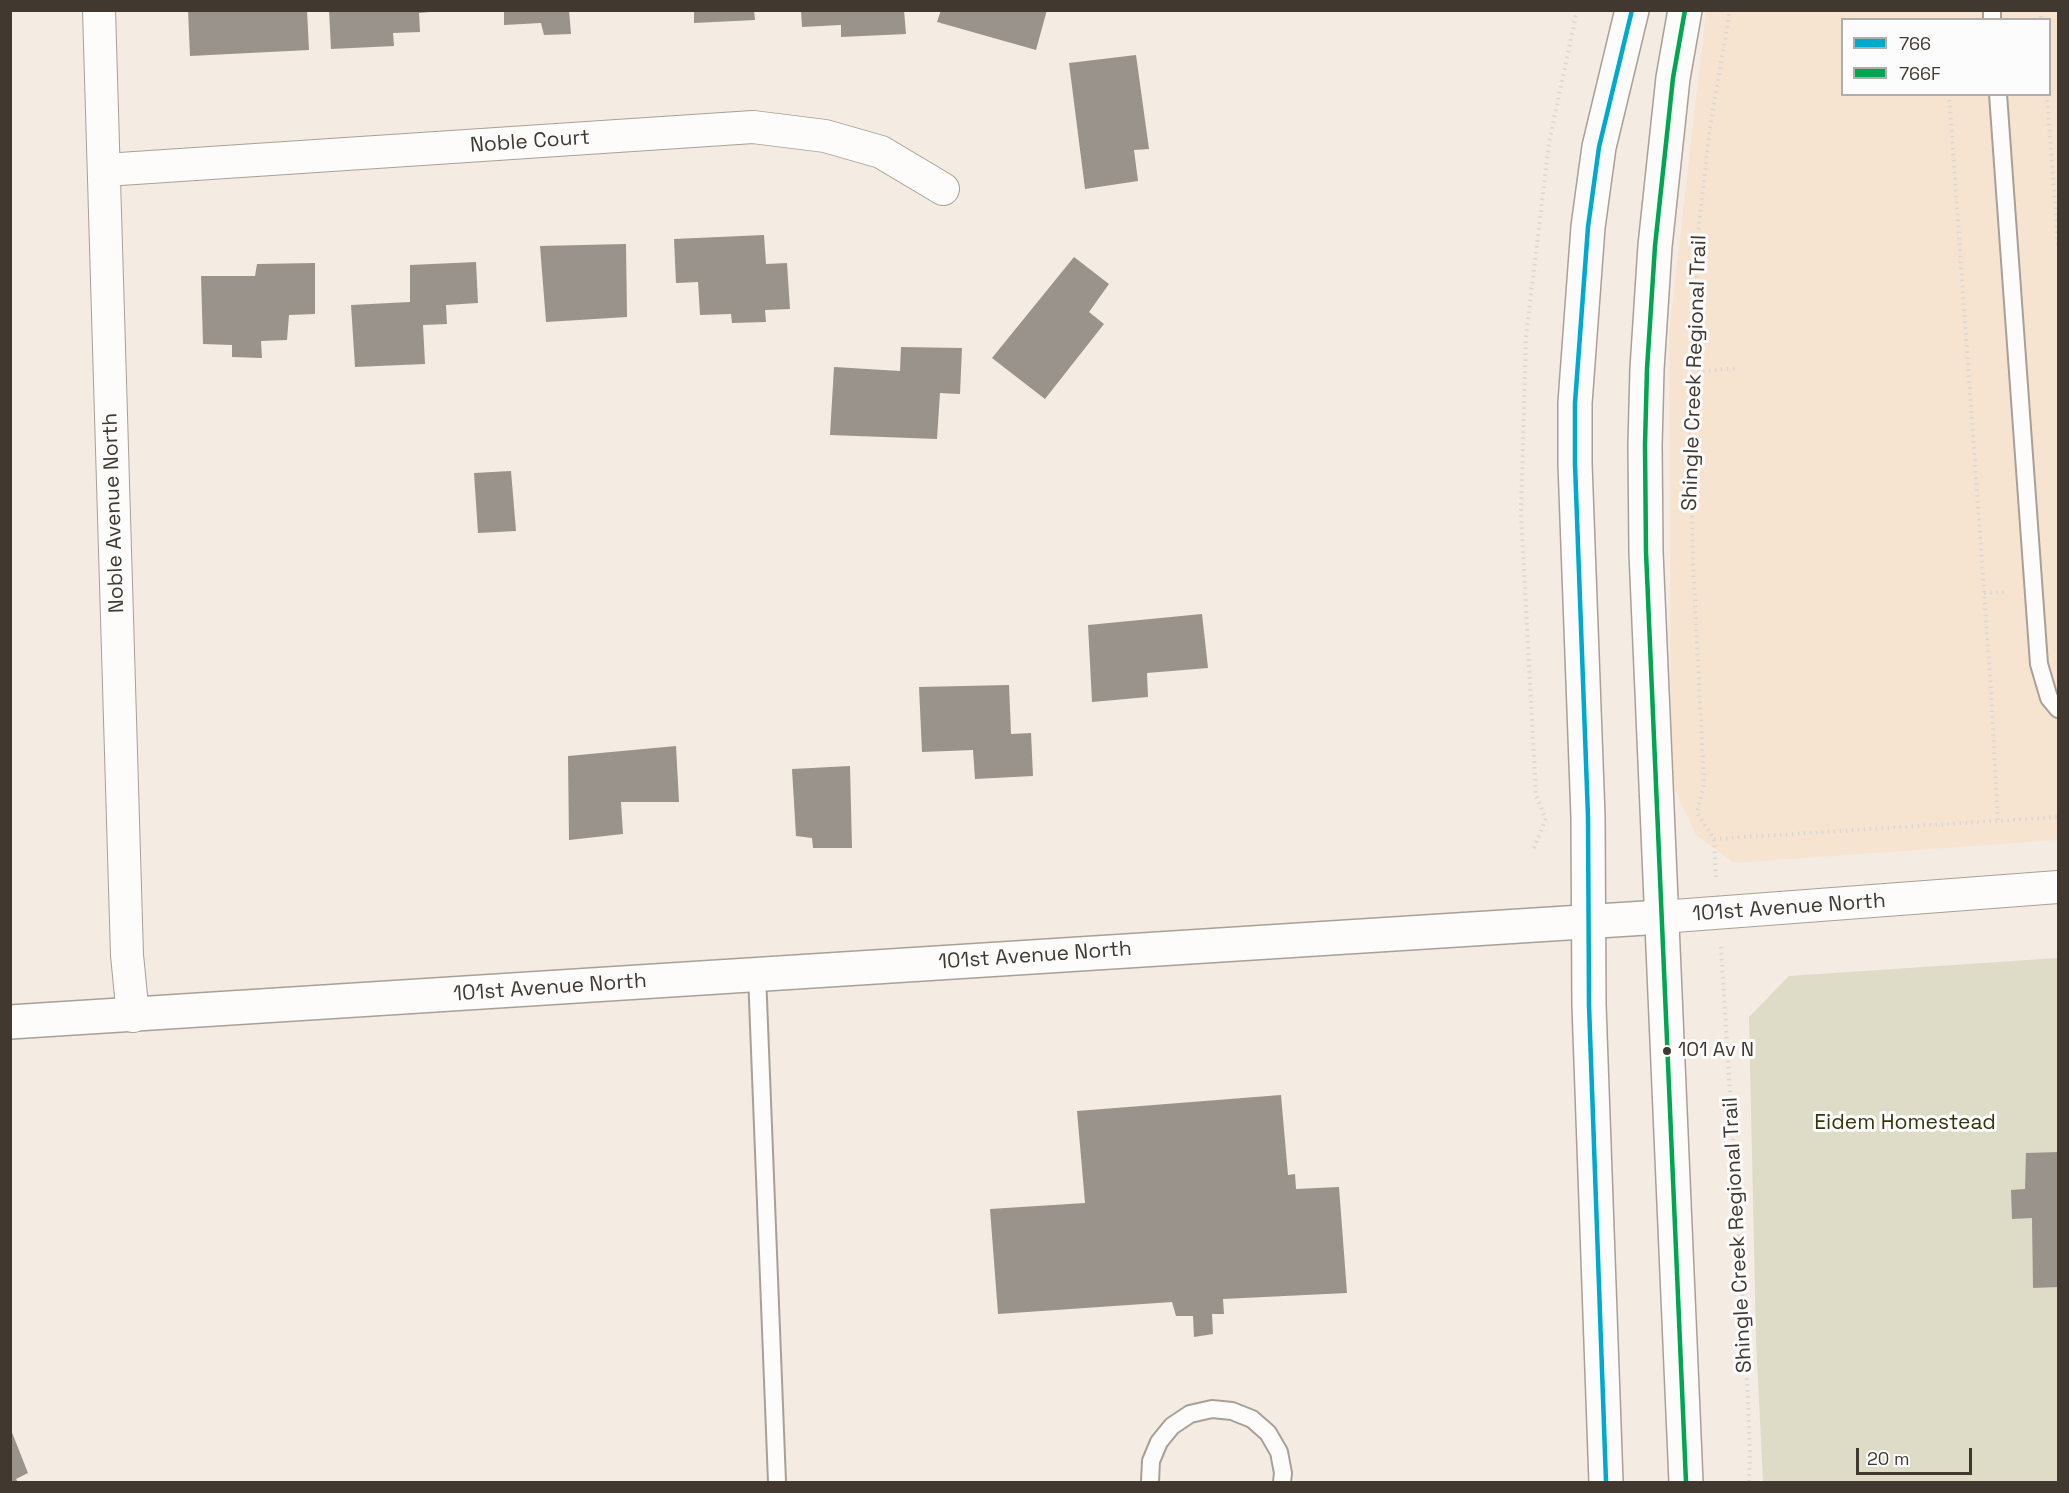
<!DOCTYPE html>
<style>
body{margin:0}
#map{position:relative;width:2069px;height:1493px;overflow:hidden;background:#f4ebe2;font-family:"Space Grotesk",sans-serif}
canvas{display:block}
.frame{position:absolute;inset:0;border:12px solid #413930;pointer-events:none}
.legend{position:absolute;left:1841px;top:18px;width:210px;height:78px;box-sizing:border-box;background:#fcfcfc;border:2px solid #b1aeaa;margin:0;padding:8px 10px;list-style:none;font-size:18px;color:#413930}
.legend li{display:flex;align-items:center;gap:12px;height:30px}
.legend b{width:30px;border:2px solid #b1aeaa}
.scale{position:absolute;left:1856px;top:1448px;width:116px;height:27px;box-sizing:border-box;border:3px solid #413930;border-top:0;padding-left:8px;font-size:18px;line-height:21px;white-space:nowrap;color:#413930;-webkit-text-stroke:4px #fcfcfc;paint-order:stroke}
</style>
<div id="map">
<canvas width="2069" height="1493"></canvas>
<div class="frame"></div>
<ul class="legend">
<li><b style="height:8px;background:#00a9ce"></b>766</li>
<li><b style="height:8px;background:#00a651"></b>766F</li>
</ul>
<div class="scale">20 m</div>
</div>
<script>
const c = document.querySelector('canvas').getContext('2d');
c.lineJoin = 'round';
function fillPath(path, color) { c.fillStyle = color; c.fill(path, 'evenodd'); }
const toPath = rows => new Path2D(rows.map(r => 'M' + r).join(''));
function trace(path, color, width, dash) { c.strokeStyle = color; c.lineWidth = width; c.lineCap = dash ? 'butt' : 'round'; c.setLineDash(dash || []); c.stroke(path); }
function drawText(font, color, halo, rows, align = 'center') {
  c.font = font + ' "Space Grotesk",sans-serif'; c.lineWidth = 6; c.setLineDash([]); c.textBaseline = 'middle'; c.strokeStyle = halo; c.fillStyle = color; for (const [text, x, y, turn = 0] of rows) {
    c.save(); c.translate(x, y); c.rotate((+turn || 0) * Math.PI / 180); c.textAlign = isNaN(turn) ? turn : align; if (halo) c.strokeText(text, 0, 0); c.fillText(text, 0, 0); c.restore();
  }
}
const built = toPath([
 [1706,11,2058,11,2058,840,1734,863,1696,835,1671,781,1669,334],
 [1842,20,2050,20,2050,94,1842,94]
]);
const green = toPath([
 [2058,958,2058,1482,1763,1482,1756,1340,1749,1017,1789,976]
]);
const building = toPath([
 [188,10,307,10,309,50,190,56],
 [329,10,430,10,430,12,419,13,420,32,393,33,394,46,331,49],
 [504,10,569,10,571,34,544,35,541,23,504,25],
 [694,10,754,10,755,20,694,23],
 [801,10,904,10,906,34,841,37,841,25,802,27],
 [941,10,1047,10,1036,50,937,22],
 [1136,55,1149,149,1134,150,1138,181,1085,189,1069,63],
 [764,235,766,264,787,263,790,309,765,310,766,322,732,323,731,314,700,315,698,282,676,283,674,239],
 [626,244,627,317,546,322,540,246],
 [1074,257,1109,284,1089,312,1104,324,1045,399,992,358],
 [476,262,478,303,446,305,447,324,423,325,425,364,355,367,351,305,410,302,410,265],
 [315,263,315,314,289,315,287,340,261,341,262,358,232,357,232,345,203,344,201,276,255,276,257,264],
 [901,347,962,348,960,394,940,393,937,439,830,435,834,367,900,371],
 [511,471,516,531,478,533,474,473],
 [1202,614,1208,668,1147,673,1148,697,1092,702,1088,625],
 [1009,685,1011,734,1031,733,1033,776,975,779,973,750,922,752,919,687],
 [676,746,679,802,621,802,623,834,569,840,568,756],
 [850,766,852,848,813,848,812,838,796,836,792,769],
 [1281,1095,1288,1175,1295,1174,1296,1189,1339,1187,1347,1293,1223,1299,1224,1314,1212,1314,1213,1334,1194,1337,1193,1316,1176,1316,1172,1302,998,1314,990,1209,1085,1203,1077,1111],
 [2058,1152,2058,1287,2033,1288,2032,1218,2012,1219,2011,1190,2025,1189,2026,1153],
 [11,1430,28,1473,16,1479,18,1482,10,1482]
]);
const path = toPath([
 [2041,10,2041,20],
 [1949,94,1991,691,1998,822],
 [2047,94,2058,247],
 [1691,372,1739,368],
 [1984,593,2007,592],
 [1714,839,2058,817],
 [1534,848,1546,818,1536,796,1521,513,1526,336,1549,143,1577,10],
 [1716,877,1714,839,1697,813,1704,784,1693,563,1690,424,1699,224,1710,128,1730,10],
 [1721,947,1746,1352,1750,1453,1749,1482]
]);
const service = toPath([
 [1992,10,1992,20],
 [1998,94,2039,664,2049,698,2058,709],
 [757,974,777,1482],
 [1150,1482,1151,1461,1159,1442,1172,1426,1190,1414,1212,1409,1232,1411,1252,1419,1268,1433,1279,1452,1283,1473,1282,1482]
]);
const minor = toPath([
 [99,10,127,955,133,1016],
 [105,170,753,127,825,136,881,152,943,189],
 [1661,917,2058,887]
]);
const tertiary = toPath([
 [10,1022,1661,917]
]);
const secondary = toPath([
 [1685,10,1673,78,1655,246,1647,369,1645,445,1646,552,1686,1482],
 [1606,1482,1589,1005,1588,817,1575,464,1575,403,1588,227,1599,147,1632,10]
]);
const bus1 = toPath([
 [1606,1482,1589,1005,1588,817,1575,464,1575,403,1588,227,1599,147,1632,10]
]);
const bus2 = toPath([
 [1685,10,1673,78,1655,246,1647,369,1645,445,1646,552,1686,1482]
]);
const markers = [
 [1667,1051,5,"#413930"]
];
const busNames = [
 ["101 Av N",1678,1051]
];
const streetNames = [
 ["Noble Court",530,142,-4],
 ["Shingle Creek Regional Trail",1695,373,-88],
 ["Noble Avenue North",114,513,-92],
 ["101st Avenue North",1789,908,-4],
 ["101st Avenue North",1035,956,-4],
 ["101st Avenue North",550,988,-4],
 ["Shingle Creek Regional Trail",1738,1235,-93]
];
const parkNames = [
 ["Eidem Homestead",1905,1123]
];
fillPath(built, '#f6e4d0');
fillPath(green, '#dedbc6');
fillPath(building, '#9a938c');
trace(service, '#a8a098', 20);
trace(minor, '#a8a098', 34);
trace(tertiary, '#a8a098', 36);
trace(secondary, '#a8a098', 36);
trace(path, '#dad7d4', 4, [1.5, 4.5]);
trace(service, '#fdfcfb', 16);
trace(minor, '#fdfcfb', 32);
trace(tertiary, '#fdfcfb', 33);
trace(secondary, '#fdfcfb', 33);
trace(bus1, '#00a9ce', 4.5);
trace(bus2, '#00a651', 4.5);
for (const [x, y, r, color] of markers) { const dot = new Path2D(); dot.arc(x, y, r, 0, 2 * Math.PI); c.fillStyle = color; c.fill(dot); trace(dot, '#fcfcfc', 2); }
drawText('20px', '#413930', '#fcfcfc', busNames, 'left');
drawText('21px', '#413930', '#fcfcfc', streetNames);
drawText('21px', '#353508', '#fcfcfc', parkNames);
</script>
